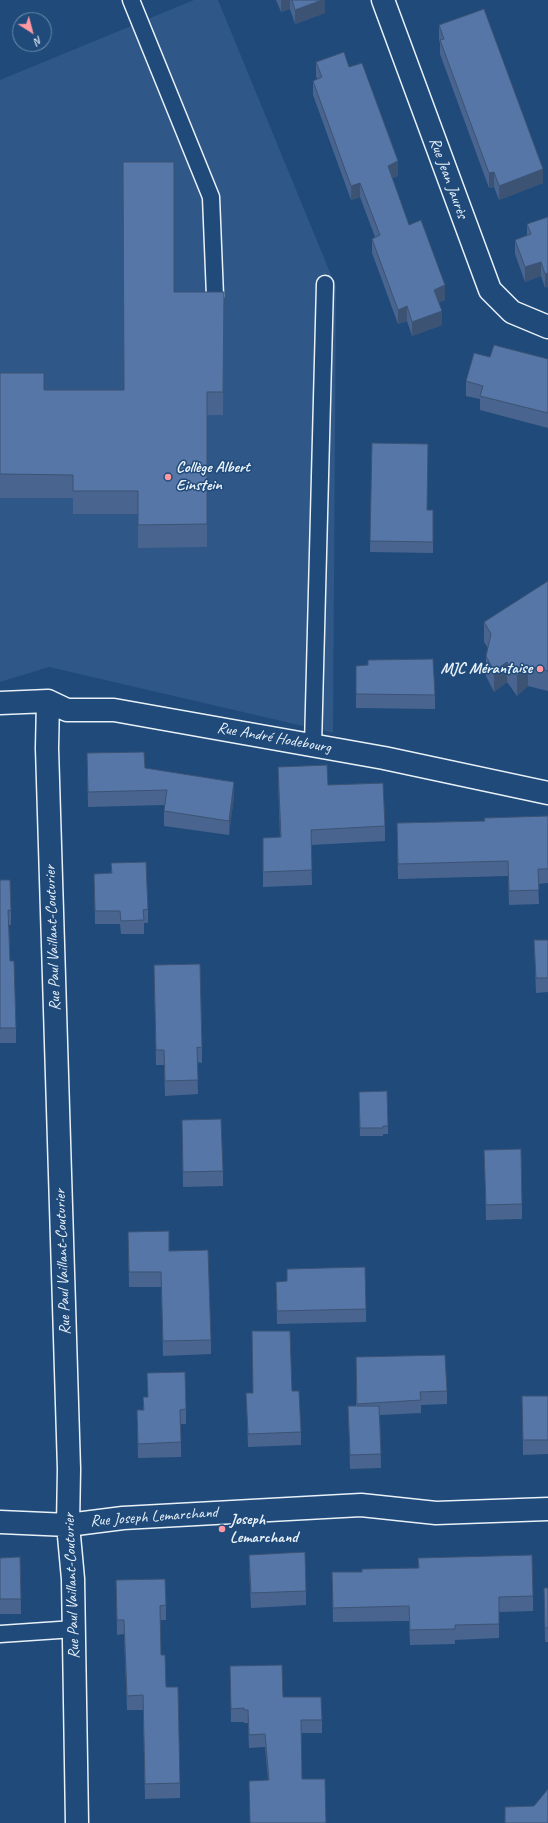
<!DOCTYPE html>
<meta charset="utf-8">
<style>
body{margin:0}
#map{position:relative;width:548px;height:1823px;overflow:hidden;background:#1f4a7a;font-family:Caveat,sans-serif}
canvas{display:block}
.north{position:absolute;left:12px;top:12px;width:40px;height:40px;box-sizing:border-box;background:#1f4a7a;border:1px solid #6f8dac;border-radius:50%;rotate:144deg;font-size:11px;font-weight:700;line-height:16px;text-align:center;color:#e8f1f8}
.north::after{content:'';display:block;margin:auto;width:14px;height:18px;background:#ff9aa2;clip-path:polygon(50% 0,100% 100%,50% 72%,0 100%)}
</style>
<div id="map">
<canvas width="548" height="1823"></canvas>
<div class="north">N</div>
</div>
<script>
const c = document.querySelector('canvas').getContext('2d');
c.lineJoin = 'round';
function fillPath(path, color) { c.fillStyle = color; c.fill(path, 'evenodd'); }
const toPath = rows => new Path2D(rows.map(r => 'M' + r).join(''));
function trace(path, color, width, dash) { c.strokeStyle = color; c.lineWidth = width; c.lineCap = dash ? 'butt' : 'round'; c.setLineDash(dash || []); c.stroke(path); }
function drawText(font, color, halo, rows, align = 'center') {
  c.font = font + ' Caveat,sans-serif'; c.lineWidth = 3; c.setLineDash([]); c.textBaseline = 'middle'; c.strokeStyle = halo; c.fillStyle = color; for (const [text, x, y, turn = 0] of rows) {
    c.save(); c.translate(x, y); c.rotate((+turn || 0) * Math.PI / 180); c.textAlign = isNaN(turn) ? turn : align; if (halo) c.strokeText(text, 0, 0); c.fillText(text, 0, 0); c.restore();
  }
}
const built = toPath([
 [194,0,218,0,336,287,333,733,49,667,0,682,0,80]
]);
const lane = toPath([
 [131,0,211,197,215,296],
 [313,745,325,284],
 [0,1634,74,1629]
]);
const street = toPath([
 [383,0,490,290,512,312,548,327],
 [48,701,47,748,69,1469,68,1525,73,1579,77,1823],
 [0,703,48,701,67,710,114,710,384,758,548,793],
 [0,1522,68,1525,123,1518,361,1505,436,1513,548,1509]
]);
const wall = toPath([
 [276,0,325,0,325,13,295,24,290,9,281,12],
 [439,25,543,183,499,200,494,187,489,188,440,54,440,43,439,40],
 [316,62,349,67,398,176,392,178,409,225,445,300,439,302,442,325,412,336,407,321,398,324,372,253,372,239,375,237,360,197,351,200,313,95,313,81,317,79,316,76],
 [548,217,545,288,541,276,525,282,515,254,515,240,527,235,527,224],
 [174,292,224,292,223,415,207,415,207,547,138,548,138,514,73,514,73,498,0,498,0,373,44,390,124,390],
 [490,357,548,359,548,428,480,410,480,399,466,396,466,381],
 [372,443,427,510,433,510,433,553,370,552],
 [548,581,548,691,528,686,517,696,507,682,494,692,486,676,486,656,488,648,484,642,484,622],
 [368,665,435,695,435,709,356,708,356,666],
 [87,753,145,768,234,796,229,835,164,826,164,805,88,807],
 [278,767,328,785,385,826,385,841,311,845,312,885,263,887,263,838,280,837,278,782],
 [548,816,548,883,538,884,539,904,509,905,508,876,398,879,397,823,484,821],
 [111,863,148,909,148,923,144,923,144,934,121,934,120,924,95,924,94,874,111,873],
 [0,880,11,911,11,925,9,925,10,961,16,1028,16,1043,0,1043],
 [534,940,548,940,548,992,536,993],
 [154,965,202,1048,202,1063,197,1062,198,1094,165,1096,164,1065,156,1065],
 [359,1092,388,1126,388,1134,383,1134,383,1136,360,1136],
 [182,1120,223,1171,223,1186,183,1187],
 [484,1150,522,1204,522,1219,486,1220],
 [128,1232,169,1251,211,1340,211,1354,163,1356,161,1287,129,1287],
 [276,1282,366,1309,366,1322,277,1324],
 [252,1344,292,1391,301,1432,301,1445,248,1447,246,1393,253,1393],
 [356,1370,447,1391,447,1404,421,1405,421,1413,380,1415,381,1468,350,1469,348,1406,356,1406],
 [147,1373,186,1409,186,1424,181,1424,181,1457,138,1458,137,1410,143,1410,143,1397,148,1397],
 [522,1396,548,1396,548,1454,523,1455],
 [249,1555,306,1591,306,1605,251,1608,249,1570],
 [20,1557,21,1614,0,1614,0,1558],
 [418,1558,533,1596,533,1611,499,1612,499,1638,455,1640,455,1644,410,1645,409,1621,333,1622,332,1572,362,1572,418,1568],
 [116,1580,166,1605,166,1620,160,1620,161,1655,180,1783,180,1798,145,1799,143,1710,127,1710,124,1634,117,1635],
 [544,1588,548,1588,548,1642,545,1642],
 [230,1666,322,1720,322,1733,301,1733,302,1779,326,1823,250,1823,249,1781,268,1780,265,1747,249,1748,248,1723,244,1723,244,1722,231,1722]
]);
const shadedWall = toPath([
 [281,0,290,0,290,9,281,12],
 [322,0,325,0,325,13,295,24,295,10],
 [398,161,398,176,388,180,388,166],
 [543,169,543,183,499,200,499,186],
 [494,172,494,187,489,188,489,173],
 [360,183,360,197,351,200,351,186],
 [541,262,541,276,525,282,525,267],
 [548,273,548,287,545,288,545,274],
 [445,285,445,300,434,304,434,290],
 [407,306,407,321,398,324,398,310],
 [442,311,442,325,412,336,412,322],
 [507,662,507,682,494,692,494,671],
 [528,666,528,686,517,696,517,676],
 [234,782,234,796,229,835,229,821]
]);
const building = toPath([
 [292,0,322,0,295,10,292,0],
 [484,9,543,169,499,186,494,172,489,173,440,40,444,39,439,25,484,9],
 [344,52,349,67,362,63,398,161,388,166,409,225,421,220,445,285,434,290,442,311,412,322,407,306,398,310,372,239,380,235,360,183,351,186,313,81,322,77,316,62,344,52],
 [123,162,174,162,174,292,224,292,223,392,207,392,207,524,138,525,138,491,73,491,73,475,0,474,0,373,44,373,44,390,124,390,123,162],
 [548,217,548,273,545,274,541,262,525,267,515,240,531,234,527,224,548,217],
 [494,345,548,359,548,413,480,396,483,386,466,381,474,353,490,357,494,345],
 [372,443,428,444,427,510,433,510,433,542,370,541,372,443],
 [548,581,548,671,528,666,517,676,507,662,494,671,486,656,491,634,484,622,548,581],
 [433,659,435,695,356,694,356,666,368,665,368,660,433,659],
 [144,752,145,768,234,782,229,821,164,811,167,790,88,792,87,753,144,752],
 [327,765,328,785,383,783,385,826,311,830,312,870,263,872,263,838,281,837,278,767,327,765],
 [548,816,548,869,538,869,539,890,509,891,508,861,398,864,397,823,485,821,484,818,548,816],
 [146,862,148,909,143,910,144,920,121,921,120,911,95,911,94,874,112,873,111,863,146,862],
 [0,880,10,880,11,911,8,910,10,961,14,961,16,1028,0,1028,0,880],
 [534,940,548,940,548,978,536,978,534,940],
 [200,964,202,1048,197,1047,198,1080,165,1081,164,1050,156,1050,154,965,200,964],
 [387,1091,388,1126,383,1126,383,1128,360,1128,359,1092,387,1091],
 [221,1119,223,1171,183,1172,182,1120,221,1119],
 [521,1149,522,1204,486,1205,484,1150,521,1149],
 [169,1231,169,1251,208,1250,211,1340,163,1341,161,1272,129,1272,128,1232,169,1231],
 [365,1267,366,1309,277,1311,276,1282,287,1281,287,1269,365,1267],
 [252,1331,290,1331,292,1391,299,1391,301,1432,248,1434,246,1393,253,1393,252,1331],
 [445,1355,447,1391,420,1392,421,1400,357,1404,356,1357,445,1355],
 [185,1372,186,1409,180,1410,181,1442,138,1444,137,1410,144,1410,143,1397,148,1397,147,1373,185,1372],
 [522,1396,548,1396,548,1440,523,1440,522,1396],
 [348,1406,379,1406,381,1454,350,1455,348,1406],
 [305,1552,306,1591,251,1593,249,1555,305,1552],
 [532,1555,533,1596,499,1597,499,1624,455,1625,455,1629,410,1630,409,1606,333,1608,332,1572,362,1572,362,1569,419,1568,418,1558,532,1555],
 [20,1557,21,1599,0,1599,0,1558,20,1557],
 [165,1579,166,1605,160,1606,161,1655,165,1655,166,1687,178,1687,180,1783,145,1784,143,1695,127,1696,124,1620,117,1620,116,1580,165,1579],
 [544,1588,548,1588,548,1628,545,1628,544,1588],
 [282,1665,283,1697,321,1697,322,1720,301,1720,302,1779,325,1779,326,1823,250,1823,249,1781,269,1780,265,1734,249,1735,248,1710,244,1710,244,1708,231,1709,230,1666,282,1665],
 [548,1789,548,1823,505,1823,505,1807,534,1806,548,1789]
]);
const markers = [
 [168,477,4,"#ff9aa2"],
 [540,669,4,"#ff9aa2"],
 [222,1529,4,"#ff9aa2"]
];
const streetNames = [
 ["Rue Jean Jaurès",448,178,70],
 ["Rue André Hodebourg",274,738,10],
 ["Rue Paul Vaillant-Couturier",53,938,-92],
 ["Rue Paul Vaillant-Couturier",63,1262,-92],
 ["Rue Joseph Lemarchand",154,1517,-4],
 ["Rue Paul Vaillant-Couturier",72,1586,-92]
];
const poiNames = [
 ["Collège Albert",176,468],
 ["Einstein",176,486],
 ["MJC Mérantaise",532,669,"right"],
 ["Joseph",230,1520],
 ["Lemarchand",230,1538]
];
fillPath(built, '#2f5787');
trace(lane, '#e8f1f8', 19);
trace(street, '#e8f1f8', 25);
trace(lane, '#1f4a7a', 16);
trace(street, '#1f4a7a', 22);
fillPath(wall, '#49658f');
fillPath(shadedWall, '#3c5374');
fillPath(building, '#5576a6');
trace(building, '#3c5374', 1);
for (const [x, y, r, color] of markers) { const dot = new Path2D(); dot.arc(x, y, r, 0, 2 * Math.PI); c.fillStyle = color; c.fill(dot); trace(dot, '#1f4a7a', 1.5); }
drawText('16px', '#e8f1f8', '#1f4a7a', streetNames);
drawText('bold 16px', '#e8f1f8', '#1f4a7a', poiNames, 'left');
</script>
